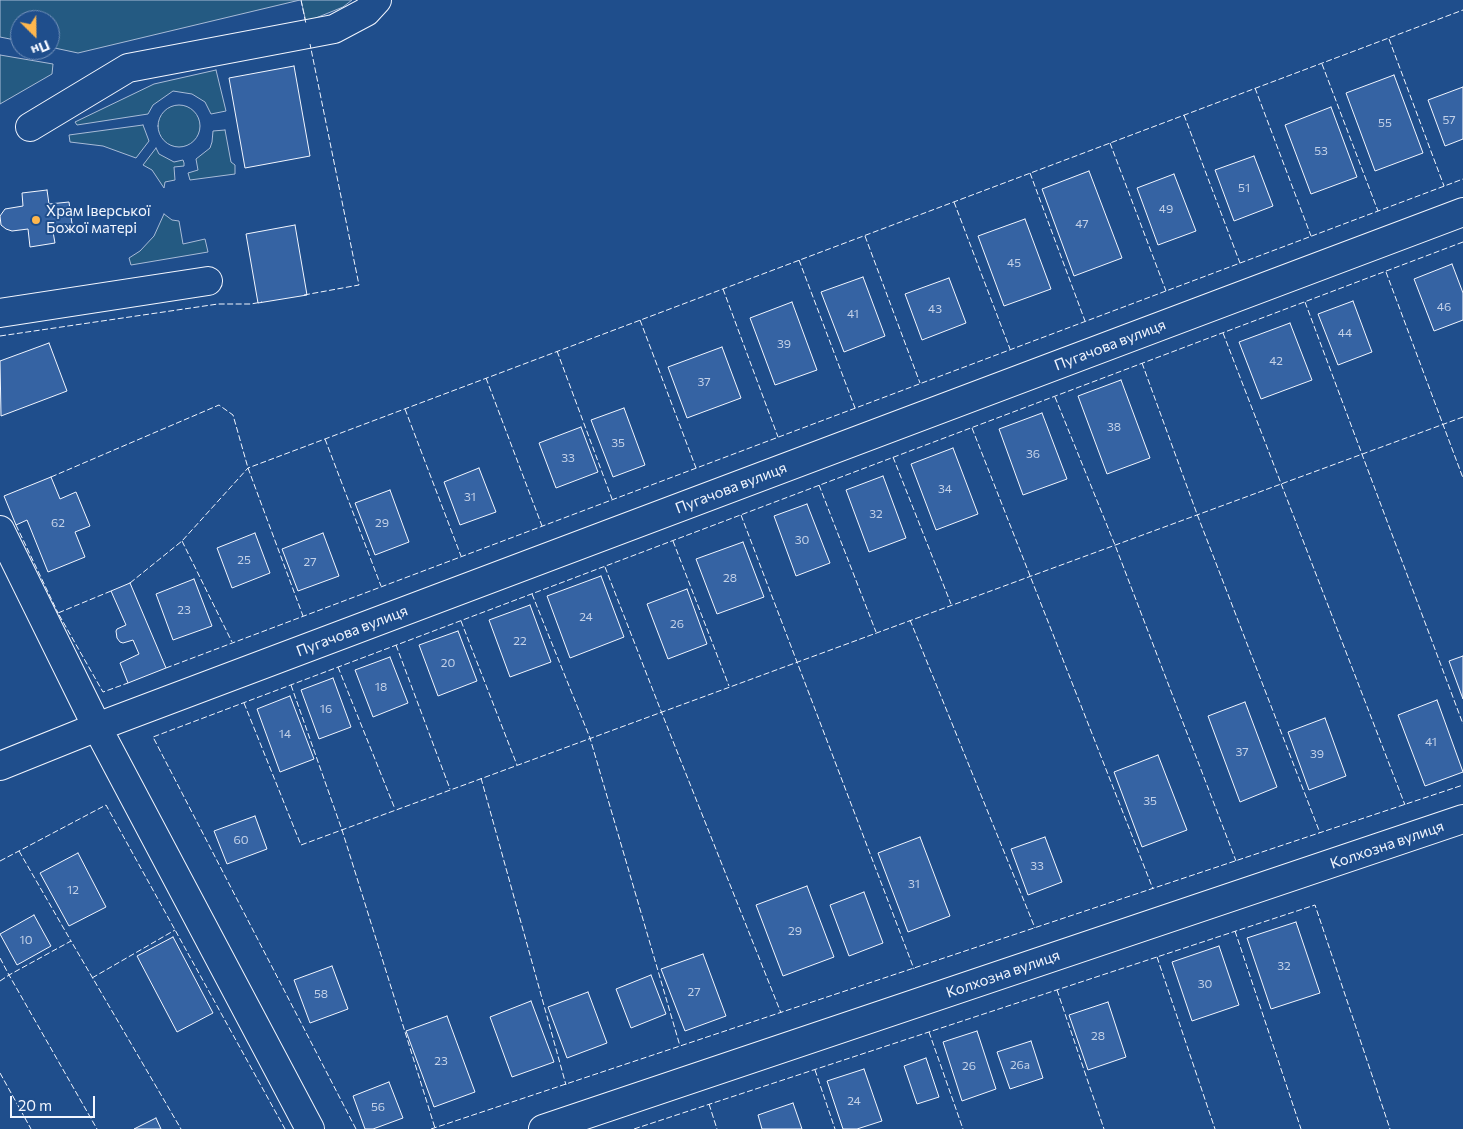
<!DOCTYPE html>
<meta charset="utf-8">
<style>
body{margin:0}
#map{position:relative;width:1463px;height:1129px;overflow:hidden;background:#1f4e8c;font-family:Commissioner,sans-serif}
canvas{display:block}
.north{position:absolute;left:10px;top:10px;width:50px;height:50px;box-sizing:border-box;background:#1f4e8c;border:1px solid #7391ba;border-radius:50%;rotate:157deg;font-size:14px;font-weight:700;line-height:20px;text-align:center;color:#f2f6ff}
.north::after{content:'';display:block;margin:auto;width:18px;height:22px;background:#ffb74d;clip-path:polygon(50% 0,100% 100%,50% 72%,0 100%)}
.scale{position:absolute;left:10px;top:1096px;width:85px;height:22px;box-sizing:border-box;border:2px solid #f2f6ff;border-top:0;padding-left:6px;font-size:15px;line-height:18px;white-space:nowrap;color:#f2f6ff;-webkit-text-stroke:4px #1f4e8c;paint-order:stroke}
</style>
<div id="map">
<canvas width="1463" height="1129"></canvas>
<div class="north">Пн</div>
<div class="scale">20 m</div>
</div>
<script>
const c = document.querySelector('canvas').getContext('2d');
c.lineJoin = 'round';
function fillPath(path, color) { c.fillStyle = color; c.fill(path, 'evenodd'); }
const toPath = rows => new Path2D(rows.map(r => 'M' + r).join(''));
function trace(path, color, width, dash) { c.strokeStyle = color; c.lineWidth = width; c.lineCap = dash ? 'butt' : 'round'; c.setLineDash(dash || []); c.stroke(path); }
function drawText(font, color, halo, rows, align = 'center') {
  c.font = font + ' Commissioner,sans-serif'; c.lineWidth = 4; c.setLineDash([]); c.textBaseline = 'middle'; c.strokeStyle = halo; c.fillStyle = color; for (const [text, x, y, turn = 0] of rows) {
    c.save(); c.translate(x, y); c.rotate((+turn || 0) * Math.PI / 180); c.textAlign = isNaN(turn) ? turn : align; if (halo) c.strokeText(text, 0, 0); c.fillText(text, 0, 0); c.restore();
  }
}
const green = toPath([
 [0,0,300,0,78,53,50,47,50,20,20,20,20,41,0,37,0,0],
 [301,0,352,0,343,7,306,22,301,0],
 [0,55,53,64,52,74,0,104,0,55],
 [216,70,226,111,211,114,205,102,192,94,173,91,153,105,148,114,77,125,75,122,154,84,216,70],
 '158 126a21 21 0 1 1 42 0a21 21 0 1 1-42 0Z',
 [143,125,149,141,136,158,103,146,70,142,69,135,143,125],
 [225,130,231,162,235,165,235,174,190,180,188,173,198,170,196,159,210,148,212,142,213,131,225,130],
 [156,148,159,154,174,162,183,160,184,163,184,166,174,167,175,180,165,182,164,188,152,170,143,165,156,148],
 [164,214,172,220,179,221,183,244,205,239,208,252,131,265,129,258,140,251,154,236,164,214]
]);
const building = toPath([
 [294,66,310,156,245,168,229,78,294,66],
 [1394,75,1423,153,1375,171,1346,93,1394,75],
 [1463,87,1463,139,1445,146,1428,100,1463,87],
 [1331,107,1357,177,1311,194,1285,125,1331,107],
 [1254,156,1273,206,1234,221,1215,170,1254,156],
 [1089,171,1122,258,1074,276,1042,189,1089,171],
 [1174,174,1196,231,1158,245,1137,188,1174,174],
 [47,190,49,204,69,202,72,224,52,226,55,243,30,247,28,229,12,231,6,229,1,225,0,216,5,209,23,206,22,193,47,190],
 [1025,219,1051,289,1004,306,978,236,1025,219],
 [295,225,307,295,258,303,246,234,295,225],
 [1452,264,1463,293,1463,320,1434,331,1414,279,1452,264],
 [863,277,885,336,844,352,821,292,863,277],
 [949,278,966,323,922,340,905,294,949,278],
 [1353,301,1372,352,1338,365,1318,314,1353,301],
 [792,302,817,370,775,385,750,318,792,302],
 [1290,323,1312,380,1261,399,1239,342,1290,323],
 [49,343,67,391,1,416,0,361,49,343],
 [722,347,741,398,687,418,668,367,722,347],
 [1121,380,1150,458,1107,474,1078,396,1121,380],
 [624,408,645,465,613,477,591,420,624,408],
 [1042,413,1067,479,1023,495,999,429,1042,413],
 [581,427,598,472,556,488,539,443,581,427],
 [953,448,978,514,936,530,911,464,953,448],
 [479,468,496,512,460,525,444,482,479,468],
 [883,476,906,538,869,552,846,490,883,476],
 [51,477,60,499,76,492,90,526,75,532,85,557,48,572,27,520,16,525,4,496,51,477],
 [390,490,409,542,375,555,355,503,390,490],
 [807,504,830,563,796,576,774,516,807,504],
 [255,533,270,573,232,588,217,548,255,533],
 [323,533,339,576,298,591,282,549,323,533],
 [743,542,764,597,717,614,696,559,743,542],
 [601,576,624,637,570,658,547,596,601,576],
 [194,579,212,626,173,640,156,594,194,579],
 [130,583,166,668,128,683,120,663,139,654,133,640,123,643,120,642,117,638,116,631,117,629,126,625,111,591,130,583],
 [687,589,707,644,668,659,647,604,687,589],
 [530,605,551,662,510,677,489,620,530,605],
 [458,631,477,681,438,696,419,645,458,631],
 [1463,656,1463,699,1449,661,1463,656],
 [390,657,408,703,373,717,355,670,390,657],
 [333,678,351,727,319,739,301,690,333,678],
 [290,696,314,759,280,772,257,709,290,696],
 [1437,700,1463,772,1425,786,1398,715,1437,700],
 [1245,702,1277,787,1240,802,1208,716,1245,702],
 [1325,718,1346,776,1309,790,1288,732,1325,718],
 [1158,755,1187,830,1142,847,1114,772,1158,755],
 [255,816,267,849,227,864,214,831,255,816],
 [920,837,950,916,908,932,878,853,920,837],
 [1045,837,1062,882,1028,895,1011,849,1045,837],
 [78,853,106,907,69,926,40,873,78,853],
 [807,886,834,957,783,976,756,905,807,886],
 [864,892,883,943,849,956,830,905,864,892],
 [34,915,51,946,17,965,0,934,34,915],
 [1296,922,1320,993,1271,1009,1247,938,1296,922],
 [173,937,213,1013,177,1032,137,956,173,937],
 [1219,946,1239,1005,1192,1021,1172,962,1219,946],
 [703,954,726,1016,685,1031,661,969,703,954],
 [332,966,348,1009,310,1023,294,980,332,966],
 [651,975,666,1014,631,1028,616,989,651,975],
 [588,992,607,1043,567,1058,548,1007,588,992],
 [531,1001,554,1062,512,1077,490,1017,531,1001],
 [1108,1002,1126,1057,1088,1070,1069,1015,1108,1002],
 [447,1016,475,1092,434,1107,406,1031,447,1016],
 [977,1031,996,1089,962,1101,943,1042,977,1031],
 [1031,1041,1043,1078,1010,1089,997,1052,1031,1041],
 [926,1058,939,1097,917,1104,904,1066,926,1058],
 [864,1069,882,1121,857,1129,843,1129,827,1081,864,1069],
 [389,1082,403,1118,373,1129,365,1129,353,1096,389,1082],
 [793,1103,802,1129,762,1129,758,1115,793,1103],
 [156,1118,161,1129,134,1129,156,1118]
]);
const minor = toPath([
 [30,127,128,68,334,29,366,12,377,0],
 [0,313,208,281],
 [0,530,97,727,310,1129],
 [0,766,97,727,1463,212],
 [543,1129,1463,819]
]);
const fence = toPath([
 [301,0,306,24],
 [1389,39,1444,186],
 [1322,64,1378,211],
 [1255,88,1311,236],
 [1184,115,1240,263],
 [1110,143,1166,291],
 [1030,173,1085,321],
 [954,202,1010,349],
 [865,236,920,383],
 [799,260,855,408],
 [1386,272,1463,478],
 [723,289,778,437],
 [304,295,359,285,310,44],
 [1305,302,1463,724],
 [640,320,696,468],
 [1223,333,1405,805],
 [0,336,218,304,251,304,262,302],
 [557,351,612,499],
 [1142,363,1197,514,1320,833],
 [486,378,542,526],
 [1055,397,1115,545,1236,861],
 [405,409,461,556],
 [972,428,1153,889],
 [325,439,381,586],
 [893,457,951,604],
 [51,477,219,405,233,415,248,468,303,616],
 [819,485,876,632],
 [741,515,914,969],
 [16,525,58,613],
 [182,541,232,642],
 [673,541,729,686],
 [605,567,661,711,781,1013],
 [130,583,182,541,248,468,1463,10],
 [111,591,58,613,103,692,128,683],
 [532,594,590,738,680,1046],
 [910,620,1035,928],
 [461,621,517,765],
 [396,645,450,789],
 [338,667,395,809],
 [166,668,1463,179],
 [291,685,342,830,435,1128],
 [244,703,301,845,1463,417],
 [481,778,566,1085],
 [19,851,71,941],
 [0,861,106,805,285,1129],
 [1235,931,1301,1129],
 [1157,957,1215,1129],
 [0,958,9,975,71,941,181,1129],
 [92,978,175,930],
 [0,981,9,975,97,1129],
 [1057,990,1104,1129],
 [929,1032,963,1129],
 [815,1070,835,1129],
 [0,1073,31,1129],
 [709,1104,717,1129],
 [356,1129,153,737,1463,242],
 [431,1129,1463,785],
 [634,1129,1315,905,1390,1129]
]);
const markers = [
 [36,220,5,"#ffb74d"]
];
const numberNames = [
 ["57",1449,120],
 ["55",1385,123],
 ["53",1321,151],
 ["51",1244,188],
 ["49",1166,209],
 ["47",1082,224],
 ["45",1014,263],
 ["46",1444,307],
 ["43",935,309],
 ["41",853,314],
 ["44",1345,333],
 ["39",784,344],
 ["42",1276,361],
 ["37",704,382],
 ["38",1114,427],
 ["35",618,443],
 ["36",1033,454],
 ["33",568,458],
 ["34",945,489],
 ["31",470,497],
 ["32",876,514],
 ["62",58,523],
 ["29",382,523],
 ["30",802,540],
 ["25",244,560],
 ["27",310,562],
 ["28",730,578],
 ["23",184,610],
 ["24",586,617],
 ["26",677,624],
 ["22",520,641],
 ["20",448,663],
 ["18",381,687],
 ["16",326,709],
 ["14",285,734],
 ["41",1431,742],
 ["37",1242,752],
 ["39",1317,754],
 ["35",1150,801],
 ["60",241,840],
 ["33",1037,866],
 ["31",914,884],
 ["12",73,890],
 ["29",795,931],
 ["10",26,940],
 ["32",1284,966],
 ["30",1205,984],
 ["27",694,992],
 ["58",321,994],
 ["28",1098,1036],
 ["23",441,1061],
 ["26а",1020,1065],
 ["26",969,1066],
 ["24",854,1101],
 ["56",378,1107]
];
const poiNames = [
 ["Храм Іверської",46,211],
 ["Божої матері",46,228]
];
const streetNames = [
 ["Пугачова вулиця",1110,345,-21],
 ["Пугачова вулиця",731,488,-21],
 ["Пугачова вулиця",352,631,-21],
 ["Колхозна вулиця",1387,845,-19],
 ["Колхозна вулиця",1003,974,-19]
];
fillPath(green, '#245a82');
trace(green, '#a8bbd7', 1);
fillPath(building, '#3563a3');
trace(building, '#f2f6ff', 1);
trace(minor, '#f2f6ff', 30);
trace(minor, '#1f4e8c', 28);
trace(fence, '#f2f6ff', 1, [6, 2.5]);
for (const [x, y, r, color] of markers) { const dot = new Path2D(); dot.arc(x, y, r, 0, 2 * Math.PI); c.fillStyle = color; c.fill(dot); trace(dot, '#1f4e8c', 2); }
drawText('12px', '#c3d1e8', null, numberNames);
drawText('15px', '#f2f6ff', '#1f4e8c', poiNames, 'left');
drawText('15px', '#f2f6ff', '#1f4e8c', streetNames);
</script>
